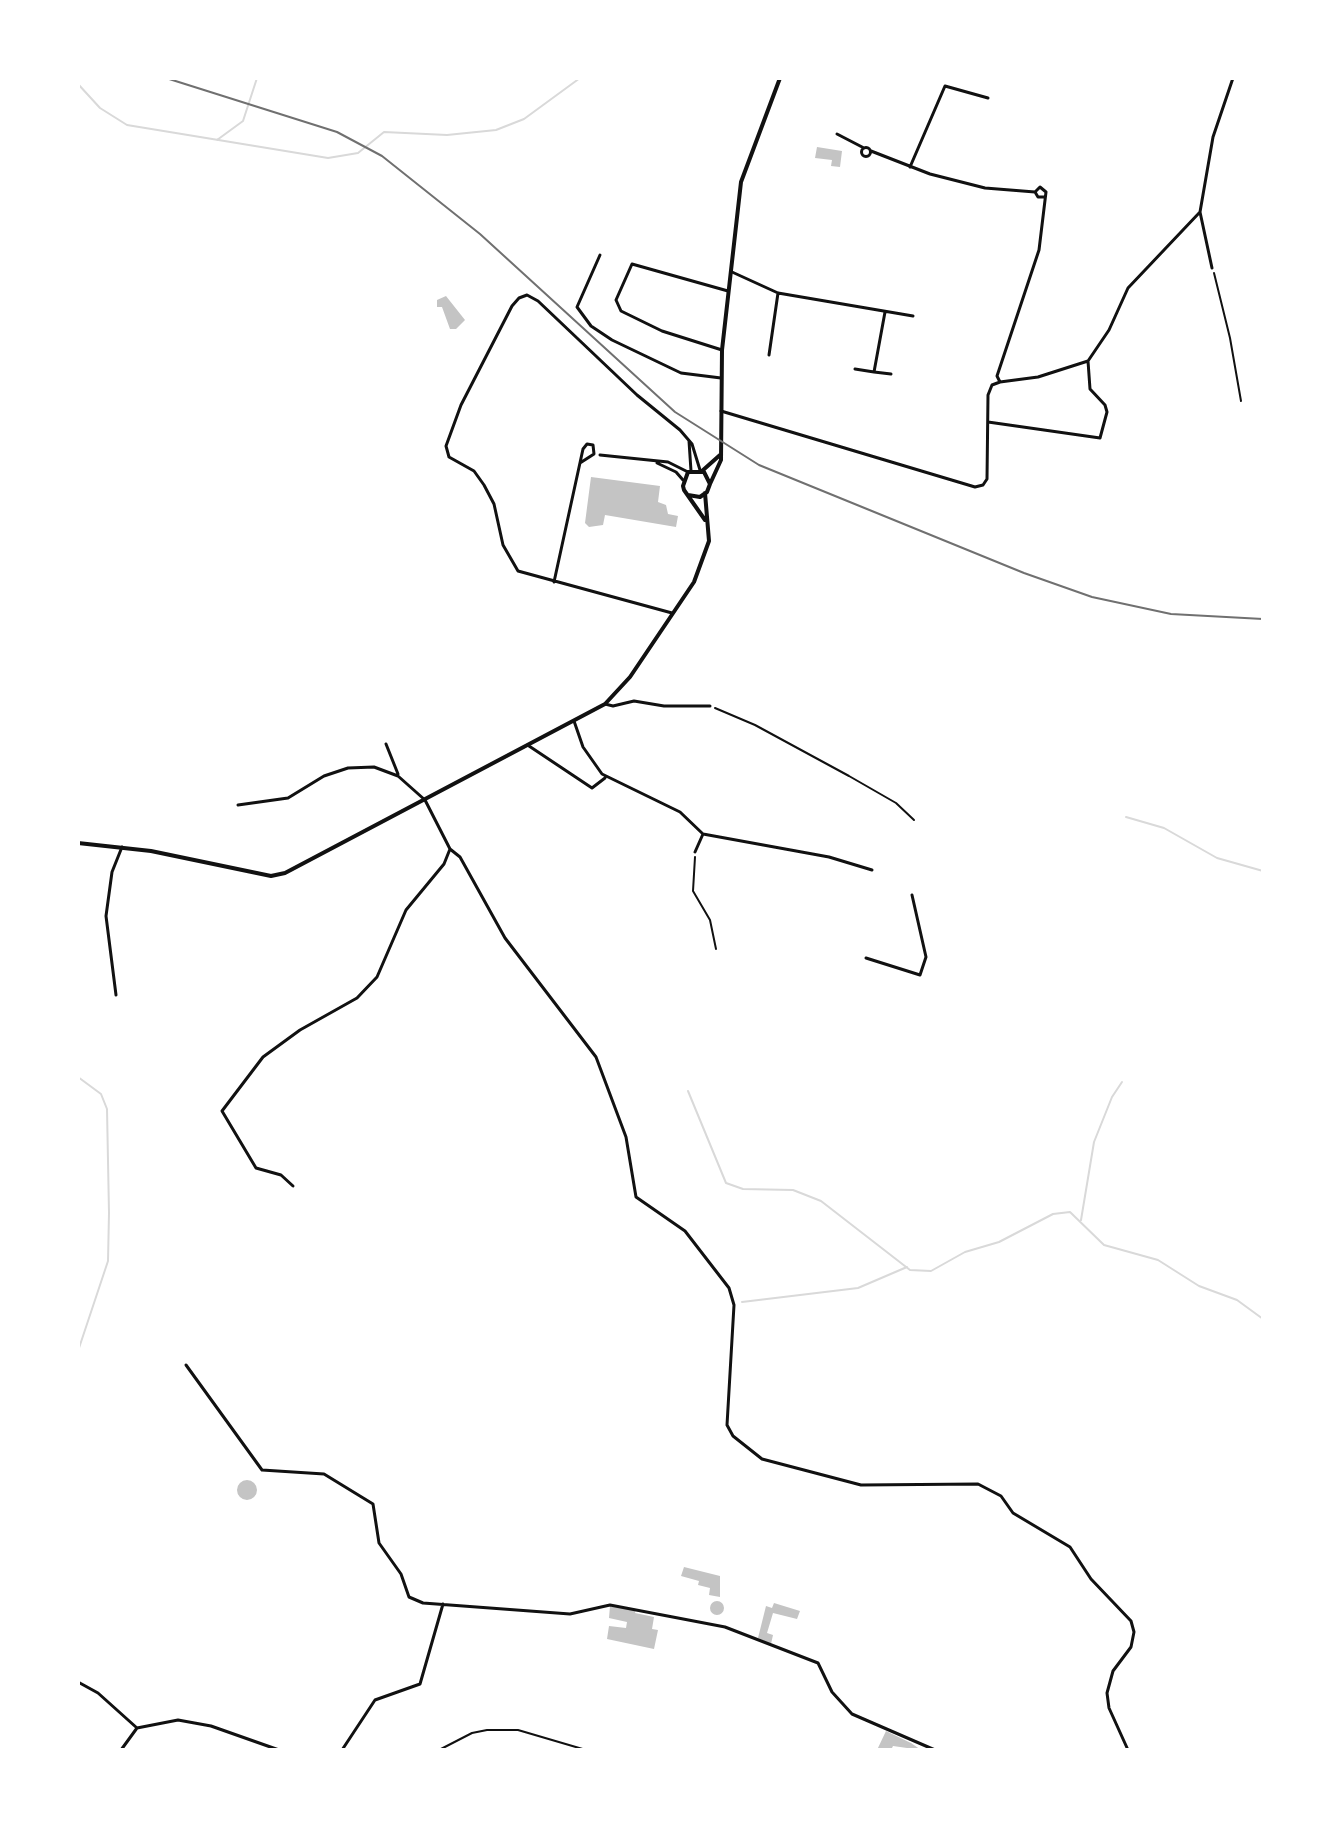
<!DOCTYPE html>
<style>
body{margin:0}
#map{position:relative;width:1341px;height:1828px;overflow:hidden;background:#fff;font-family:"Public Sans",sans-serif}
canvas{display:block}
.frame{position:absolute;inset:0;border:80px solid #fff;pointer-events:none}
</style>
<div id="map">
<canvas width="1341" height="1828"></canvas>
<div class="frame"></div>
</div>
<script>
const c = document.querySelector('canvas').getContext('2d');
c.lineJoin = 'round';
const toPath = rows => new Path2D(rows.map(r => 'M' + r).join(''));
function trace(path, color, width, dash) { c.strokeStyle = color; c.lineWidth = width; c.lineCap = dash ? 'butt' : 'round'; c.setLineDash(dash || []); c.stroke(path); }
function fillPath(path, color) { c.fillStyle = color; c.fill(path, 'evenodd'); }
const stream = toPath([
 [78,84,100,108,127,125,328,158,358,153,384,132,447,135,496,130,524,119,580,78],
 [217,140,243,121,257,78],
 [1126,817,1164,828,1217,858,1263,871],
 [78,1077,101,1094,107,1109,109,1213,108,1261,78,1351],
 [688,1091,726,1183,743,1189,793,1190,821,1201,910,1270,931,1271,965,1252,999,1242,1053,1214,1070,1212,1104,1245,1158,1260,1199,1286,1237,1300,1263,1319],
 [1081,1220,1094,1142,1112,1097,1122,1082],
 [742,1302,858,1288,907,1267]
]);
const building = toPath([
 [817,147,842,151,840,167,831,166,832,160,815,158],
 [446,296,465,320,456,329,450,329,442,307,437,307,437,300],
 [591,477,660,486,658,502,666,505,668,514,678,516,676,527,605,515,603,525,589,527,585,523],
 '237 1490a10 10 0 1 1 20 0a10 10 0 1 1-20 0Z',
 [684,1567,720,1576,720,1597,709,1595,710,1588,698,1585,699,1581,681,1576],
 '710 1608a7 7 0 1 1 14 0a7 7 0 1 1-14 0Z',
 [774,1603,800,1611,797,1619,773,1613,767,1633,773,1635,771,1644,758,1638,766,1606,772,1608],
 [610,1606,636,1609,635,1613,654,1617,652,1629,658,1630,654,1649,607,1639,609,1626,626,1628,627,1622,609,1618],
 [886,1731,911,1743,921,1750,893,1746,891,1750,877,1750]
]);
const path = toPath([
 [1214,273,1230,338,1241,401],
 [715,708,755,725,849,776,896,803,914,820],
 [695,857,693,891,710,920,716,949],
 [439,1750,472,1733,487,1730,518,1730,586,1750]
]);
const minor = toPath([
 [837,134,864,148],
 '861.5 152a4.5 4.5 0 1 1 9 0a4.5 4.5 0 1 1-9 0Z',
 [871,151,930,174,985,188,1035,192,1038,197,1044,197],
 [910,167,945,86,988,98],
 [600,255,577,307,591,326,612,340,681,373,721,378],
 [1212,268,1200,212,1213,137,1233,78],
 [732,272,778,293,913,316],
 [722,350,662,331,621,311,616,300,632,264,728,291],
 [769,355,778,293],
 [855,369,874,372,885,312],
 [874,372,891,374],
 [1000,382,1038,377,1088,361],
 [721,411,975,487,983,485,987,479,988,395,992,385,1000,382,997,376,1039,250,1046,192,1040,187,1035,192],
 [988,422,1100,438,1107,412,1105,405,1090,389,1088,361,1109,330,1128,288,1200,212],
 [689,441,691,471],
 [600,455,668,462,688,472],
 [657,463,676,472,683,480],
 [554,582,583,449,587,444,593,445,594,454,580,463],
 [672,613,518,571,503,545,494,504,484,485,474,471,449,457,446,446,461,405,512,306,519,298,527,295,538,301,637,395,680,430,692,444,700,470],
 [605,704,613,706,634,701,664,706,710,706],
 [574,721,583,747,602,774,680,812,703,834,829,857,872,870],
 [386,744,398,774],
 [529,746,592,788,605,778],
 [238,805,288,798,324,776,348,768,374,767,398,776,425,800,450,849,444,864,406,910,377,977,357,998,300,1030,263,1057,222,1111,256,1168,281,1175,293,1186],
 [450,849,460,857,505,938,596,1057,626,1137,636,1197,685,1231,729,1288,734,1305,727,1425,733,1436,762,1459,861,1485,978,1484,1001,1496,1013,1513,1070,1547,1091,1579,1131,1621,1134,1632,1131,1647,1113,1671,1107,1693,1109,1708,1128,1750],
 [695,852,703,834],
 [866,958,920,975,926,957,912,895],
 [116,995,106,916,112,872,122,847],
 [186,1365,262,1470,324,1474,373,1504,379,1543,401,1574,409,1597,423,1603,570,1614,610,1605,725,1627,818,1663,832,1692,852,1714,935,1750],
 [78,1682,98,1693,137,1728],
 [121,1750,137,1728,178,1720,211,1726,279,1750],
 [342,1750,375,1700,420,1684,443,1604]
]);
const tertiary = toPath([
 [702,471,720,455],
 [710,484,721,460,722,350,741,182,780,78],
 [688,495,700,497,707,492,710,484,704,472,688,472,683,486,684,490,705,520],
 [78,843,151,851,271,876,285,873,605,704,630,677,694,582,709,541,705,493]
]);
const rail = toPath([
 [166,78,337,132,382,156,480,234,675,412,759,465,1024,573,1092,597,1171,614,1263,619]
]);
trace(stream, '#d9d9d9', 2);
fillPath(building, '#c4c4c4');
trace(path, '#111', 2);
trace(minor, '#111', 3);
trace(tertiary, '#111', 4);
trace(rail, '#707070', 2);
</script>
